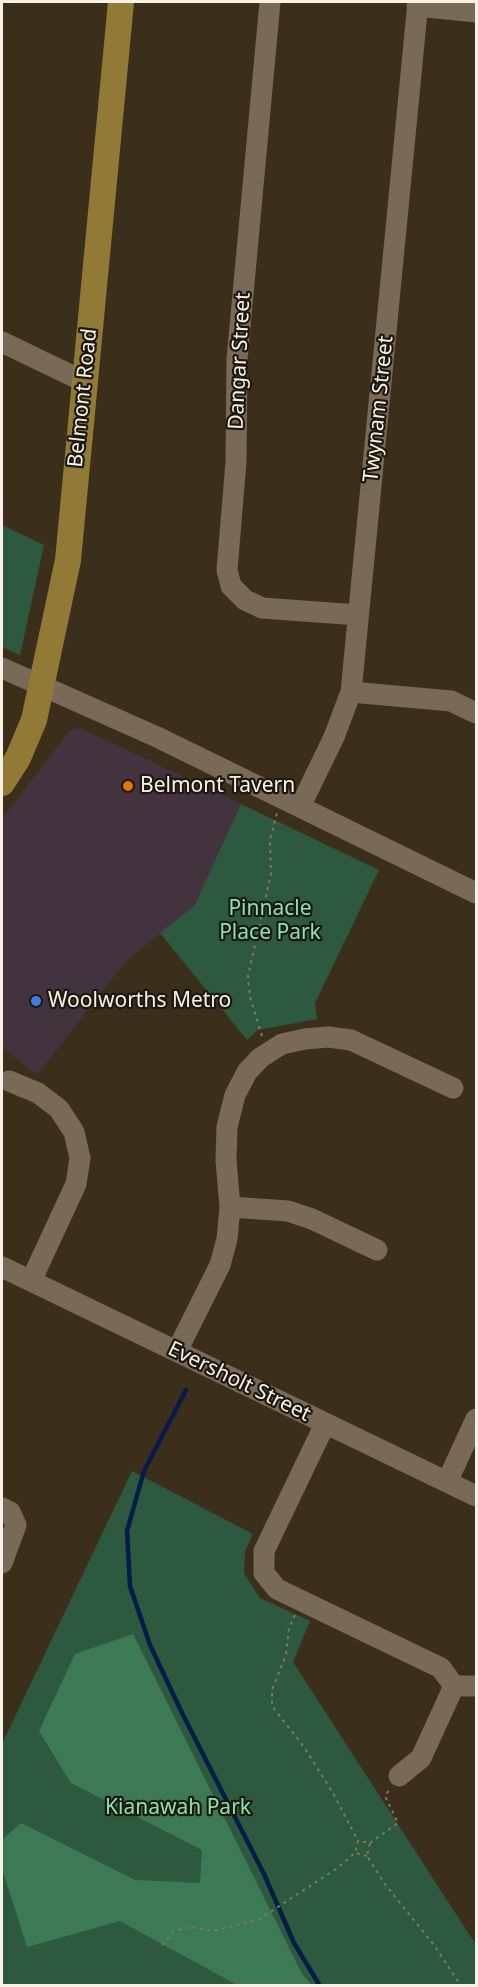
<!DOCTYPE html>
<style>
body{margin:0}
#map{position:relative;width:478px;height:1987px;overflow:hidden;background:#3b2f1c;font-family:"Noto Sans",sans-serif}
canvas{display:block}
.frame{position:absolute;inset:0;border:3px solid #f9f1e5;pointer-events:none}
</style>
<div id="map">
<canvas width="478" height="1987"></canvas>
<div class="frame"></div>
</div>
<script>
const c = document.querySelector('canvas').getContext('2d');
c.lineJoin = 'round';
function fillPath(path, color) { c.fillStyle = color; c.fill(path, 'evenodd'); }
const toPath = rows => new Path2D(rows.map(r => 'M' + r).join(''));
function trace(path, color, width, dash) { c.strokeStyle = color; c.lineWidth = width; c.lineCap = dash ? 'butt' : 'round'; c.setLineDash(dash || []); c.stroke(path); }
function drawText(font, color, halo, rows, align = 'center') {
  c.font = font + ' "Noto Sans",sans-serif'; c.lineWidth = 4.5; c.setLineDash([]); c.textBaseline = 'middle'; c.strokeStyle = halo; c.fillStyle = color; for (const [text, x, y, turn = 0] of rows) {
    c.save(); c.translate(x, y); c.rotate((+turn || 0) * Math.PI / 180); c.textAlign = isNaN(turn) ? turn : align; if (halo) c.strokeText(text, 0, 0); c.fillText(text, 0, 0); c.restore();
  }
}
const commercial = toPath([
 [80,728,241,804,194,906,126,961,37,1075,2,1047,2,819,70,730]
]);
const green = toPath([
 [2,525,44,545,20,655,2,647],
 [241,804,379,870,315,1003,317,1019,258,1030,247,1040,160,933,194,906],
 [132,1471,253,1534,245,1551,244,1573,260,1598,310,1621,293,1662,476,1945,476,1985,2,1985,2,1744]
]);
const forest = toPath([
 [133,1634,302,1974,312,1985,237,1985,120,1921,27,1947,2,1868,2,1840,21,1823,135,1880,200,1883,202,1850,71,1783,39,1731,75,1654]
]);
const stream = toPath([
 [186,1390,144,1471,127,1531,130,1586,150,1645,183,1715,264,1874,294,1943,320,1986]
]);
const path = toPath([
 [262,1036,250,997,248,976,271,874,270,840,277,813],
 [295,1615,289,1628,286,1655,272,1690,272,1706,304,1747,333,1793,358,1841],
 [370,1843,398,1823,385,1796,389,1790],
 [367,1856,355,1853,358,1841,370,1843,367,1856,384,1883,434,1945,461,1986],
 [162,1945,174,1931,191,1927,212,1931,258,1920,336,1869,355,1853]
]);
const minor = toPath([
 [270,2,237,359,236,462,227,570,231,586,245,600,262,608,358,615],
 [417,6,476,12],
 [2,342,85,382],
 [2,668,157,737,476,893],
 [351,692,451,701,476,713],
 [300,807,334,737,351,692,418,2],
 [9,1081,38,1093,59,1109,74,1132,80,1158,76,1184,31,1281],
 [230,1207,288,1211,312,1219,377,1250],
 [2,1267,476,1496],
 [177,1351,220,1265,227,1239,230,1207,226,1160,227,1127,235,1095,247,1072,260,1058,282,1044,305,1039,328,1037,351,1040,453,1088],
 [325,1424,264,1551,264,1573,277,1589,441,1668,454,1686,476,1686],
 [447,1482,476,1419],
 [2,1508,10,1512,16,1525,2,1563],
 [399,1776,421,1758,454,1686]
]);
const major = toPath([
 [2,783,18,758,34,720,68,560,121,2]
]);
const markers = [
 [128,786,6,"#e8710a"],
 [36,1001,6,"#3f7fe0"]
];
const streetNames = [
 ["Dangar Street",240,361,-87],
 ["Belmont Road",83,398,-84],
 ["Twynam Street",379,409,-84],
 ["Eversholt Street",239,1382,26]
];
const poiNames = [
 ["Belmont Tavern",140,786],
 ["Woolworths Metro",48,1001]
];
const parkNames = [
 ["Pinnacle",270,909],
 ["Place Park",270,933],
 ["Kianawah Park",178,1808]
];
fillPath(commercial, '#43333e');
fillPath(green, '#2d5a3f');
fillPath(forest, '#3c7a55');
trace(stream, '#031c48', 4.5);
trace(path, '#817766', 2, [3, 4.5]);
trace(minor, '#786a56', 21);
trace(major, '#907a36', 26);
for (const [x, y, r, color] of markers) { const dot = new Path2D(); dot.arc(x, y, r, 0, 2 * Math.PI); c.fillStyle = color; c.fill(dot); trace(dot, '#1d1810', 2); }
drawText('21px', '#f9f1e5', '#1d1810', streetNames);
drawText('21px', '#f9f1e5', '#1d1810', poiNames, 'left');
drawText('21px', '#89e3ac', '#1d1810', parkNames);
</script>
